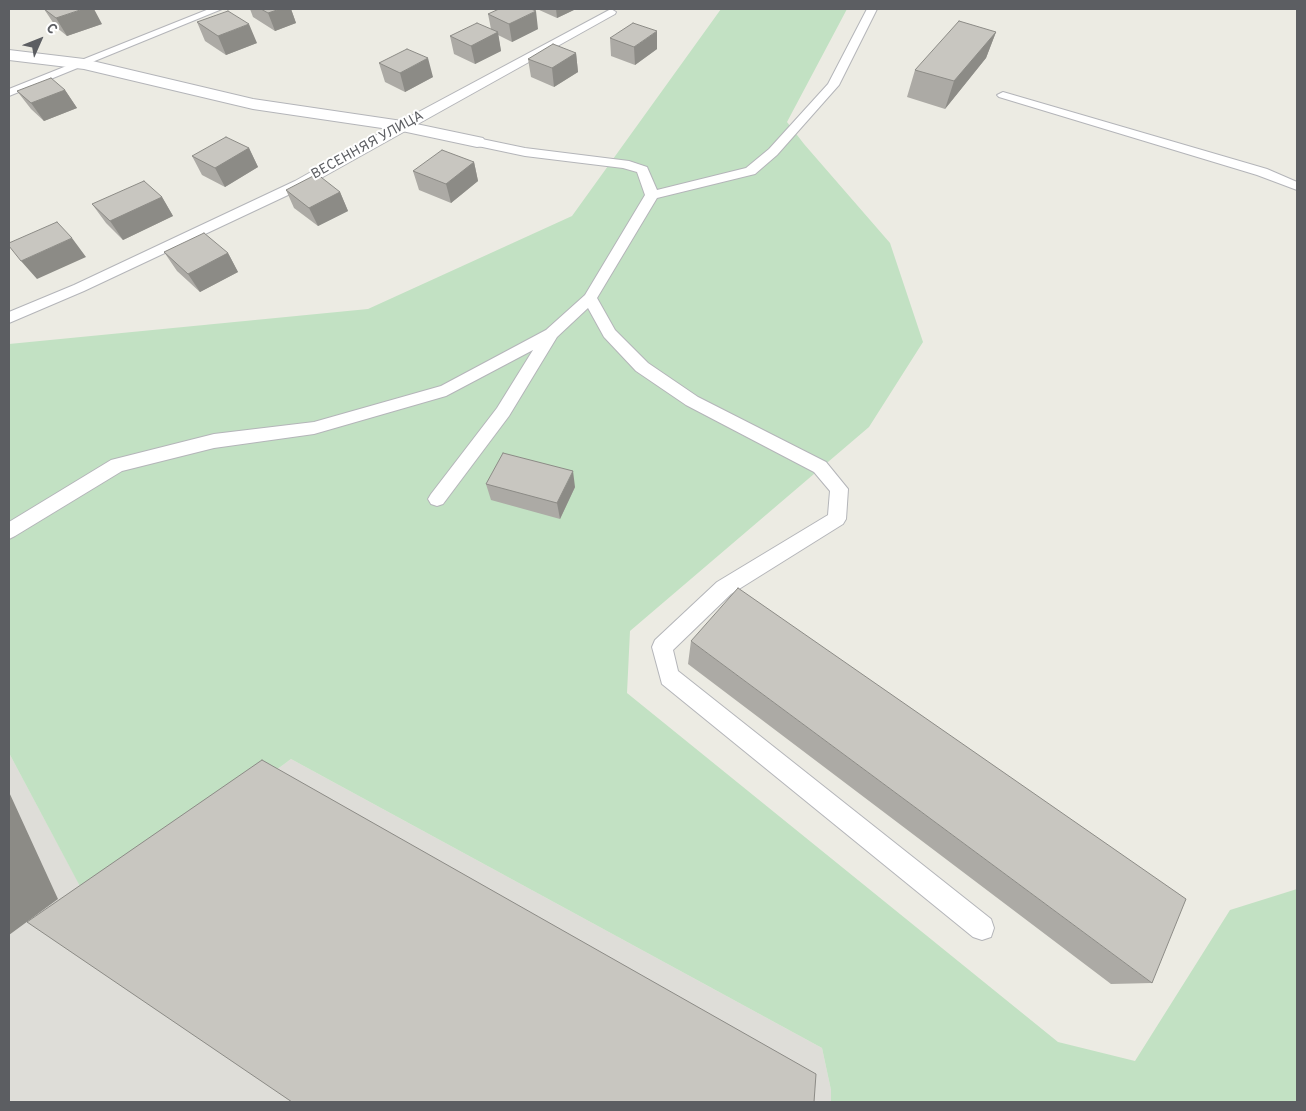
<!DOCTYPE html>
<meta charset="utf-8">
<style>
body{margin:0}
#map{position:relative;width:1306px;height:1111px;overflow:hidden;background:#ecebe3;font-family:Overpass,sans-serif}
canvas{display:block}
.frame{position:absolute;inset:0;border:10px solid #5c5e62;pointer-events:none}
.north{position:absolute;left:15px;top:15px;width:50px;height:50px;-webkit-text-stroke:4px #fff;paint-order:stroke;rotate:46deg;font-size:14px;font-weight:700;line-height:20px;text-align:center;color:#5c5e62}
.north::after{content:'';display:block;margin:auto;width:18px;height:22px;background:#5c5e62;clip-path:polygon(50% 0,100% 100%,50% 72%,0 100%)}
</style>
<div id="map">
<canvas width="1306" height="1111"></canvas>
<div class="frame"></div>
<div class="north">С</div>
</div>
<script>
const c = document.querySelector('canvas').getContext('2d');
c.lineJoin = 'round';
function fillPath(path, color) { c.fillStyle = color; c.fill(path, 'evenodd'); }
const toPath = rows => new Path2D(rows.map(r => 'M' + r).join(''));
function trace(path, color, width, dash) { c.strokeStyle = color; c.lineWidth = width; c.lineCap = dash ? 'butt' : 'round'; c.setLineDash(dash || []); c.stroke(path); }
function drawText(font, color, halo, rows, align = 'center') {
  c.font = font + ' Overpass,sans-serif'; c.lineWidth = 4; c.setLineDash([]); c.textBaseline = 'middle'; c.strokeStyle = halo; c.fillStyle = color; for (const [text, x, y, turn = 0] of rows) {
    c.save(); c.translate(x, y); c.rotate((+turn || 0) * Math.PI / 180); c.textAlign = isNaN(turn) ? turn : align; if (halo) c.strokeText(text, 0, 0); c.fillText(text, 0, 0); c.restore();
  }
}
const industrial = toPath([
 [9,753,91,906,291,759,822,1048,831,1090,831,1102,9,1102]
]);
const green = toPath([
 [721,9,847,9,787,122,804,144,890,243,923,342,869,427,630,631,627,693,1058,1042,1135,1061,1230,910,1297,889,1297,1102,831,1102,831,1090,822,1048,291,759,91,907,9,753,9,344,368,309,572,216]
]);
const service = toPath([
 [209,9,222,9,9,96,9,89,209,9],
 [611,9,616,12,615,14,305,187,84,291,9,323,9,312,74,285,295,181,398,123,611,9],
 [867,9,877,9,839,85,777,155,755,174,657,198,597,298,615,330,648,363,698,397,826,462,848,489,846,519,843,524,731,594,673,650,678,671,991,919,994,928,991,937,982,940,973,937,662,684,652,647,655,640,717,582,828,515,830,491,814,472,686,405,636,371,604,337,588,308,557,337,509,416,443,504,437,506,431,504,428,499,431,494,497,408,533,350,446,396,314,434,214,448,122,471,15,536,9,539,9,522,111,460,214,434,314,422,441,386,546,330,585,295,645,195,637,172,623,168,525,156,473,145,471,142,473,139,477,138,525,148,629,161,647,167,657,190,746,168,769,149,828,84,867,9],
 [1003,92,1267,169,1297,182,1297,190,1257,175,999,97,997,95,1003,92]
]);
const minor = toPath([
 [9,50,84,59,253,99,402,121,483,138,486,142,483,146,477,147,402,131,253,109,84,69,9,60,9,50]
]);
const wall = toPath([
 [44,9,102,24,67,36,56,27],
 [250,9,291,9,296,23,275,31,253,17],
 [537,9,576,9,557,18],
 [488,14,538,29,512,42,498,35,501,51,475,64,454,54,450,36,491,29],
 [197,22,257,43,226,55,205,41],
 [996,32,986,58,945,109,907,97,915,70],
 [610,38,657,49,635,65,611,56],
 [576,53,578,72,554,87,531,77,528,59],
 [379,63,433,77,405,92,385,82],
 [65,90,77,108,44,121,31,109,17,91],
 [249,148,258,167,225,187,202,175,192,156],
 [474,162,478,181,451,203,419,190,413,171],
 [286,190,340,192,348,211,318,226,294,208],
 [162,197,173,216,123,240,106,223,92,204],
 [164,252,228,253,238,272,200,292,177,271],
 [486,484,575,487,560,519,491,500],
 [691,641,1152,983,1111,984,688,664]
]);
const shadedWall = toPath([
 [83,9,94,9,102,24,67,36,56,18],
 [280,9,291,9,296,23,275,31,268,13],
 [556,9,576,9,557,18],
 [536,11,538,29,512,42,509,24],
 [249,24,257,43,226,55,218,36],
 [657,31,657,49,635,65,634,47],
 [498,32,501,51,475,64,471,46],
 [996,32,986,58,945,109,954,81],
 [576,53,578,72,554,87,552,68],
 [428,58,433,77,405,92,400,73],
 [65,90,77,108,44,121,31,103],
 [249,148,258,167,225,187,215,168],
 [474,162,478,181,451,203,446,184],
 [340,192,348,211,318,226,309,208],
 [162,197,173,216,123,240,110,221],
 [72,238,86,257,37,279,21,261],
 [228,253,238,272,200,292,188,274],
 [573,471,575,487,560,519,557,503],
 [9,792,58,899,9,935]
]);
const building = toPath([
 [44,9,83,9,56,18,44,9],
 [261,9,280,9,268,13,261,9],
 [499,9,531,9,536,11,509,24,488,14,499,9],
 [228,11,249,24,218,36,197,22,228,11],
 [959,21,996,32,954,81,915,70,959,21],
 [477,23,498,32,471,46,450,36,477,23],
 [633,23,657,31,634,47,610,38,633,23],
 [553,44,576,53,552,68,528,59,553,44],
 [407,49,428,58,400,73,379,63,407,49],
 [51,78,65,90,31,103,17,91,51,78],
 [226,137,249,148,215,168,192,156,226,137],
 [442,150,474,162,446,184,413,171,442,150],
 [317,174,340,192,309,208,286,190,317,174],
 [144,181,162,197,110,221,92,204,144,181],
 [57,222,72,238,21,261,9,246,9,243,57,222],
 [204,233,228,253,188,274,164,252,204,233],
 [503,453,573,471,557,503,486,484,503,453],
 [738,588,1186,899,1152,983,691,641,738,588],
 [262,760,816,1074,814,1102,292,1102,27,922,262,760]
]);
const farStreetnames = [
 ["ВЕСЕННЯЯ УЛИЦА",368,146,-29]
];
fillPath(industrial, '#deddd8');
fillPath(green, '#c2e1c3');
trace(service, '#b4b5b9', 2);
trace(minor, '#b4b5b9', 2);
fillPath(service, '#fff');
fillPath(minor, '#fff');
fillPath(wall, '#acaaa5');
fillPath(shadedWall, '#8c8b86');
fillPath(building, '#c8c6c0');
trace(building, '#8c8b86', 1);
drawText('14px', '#5c5e62', '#fff', farStreetnames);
</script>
